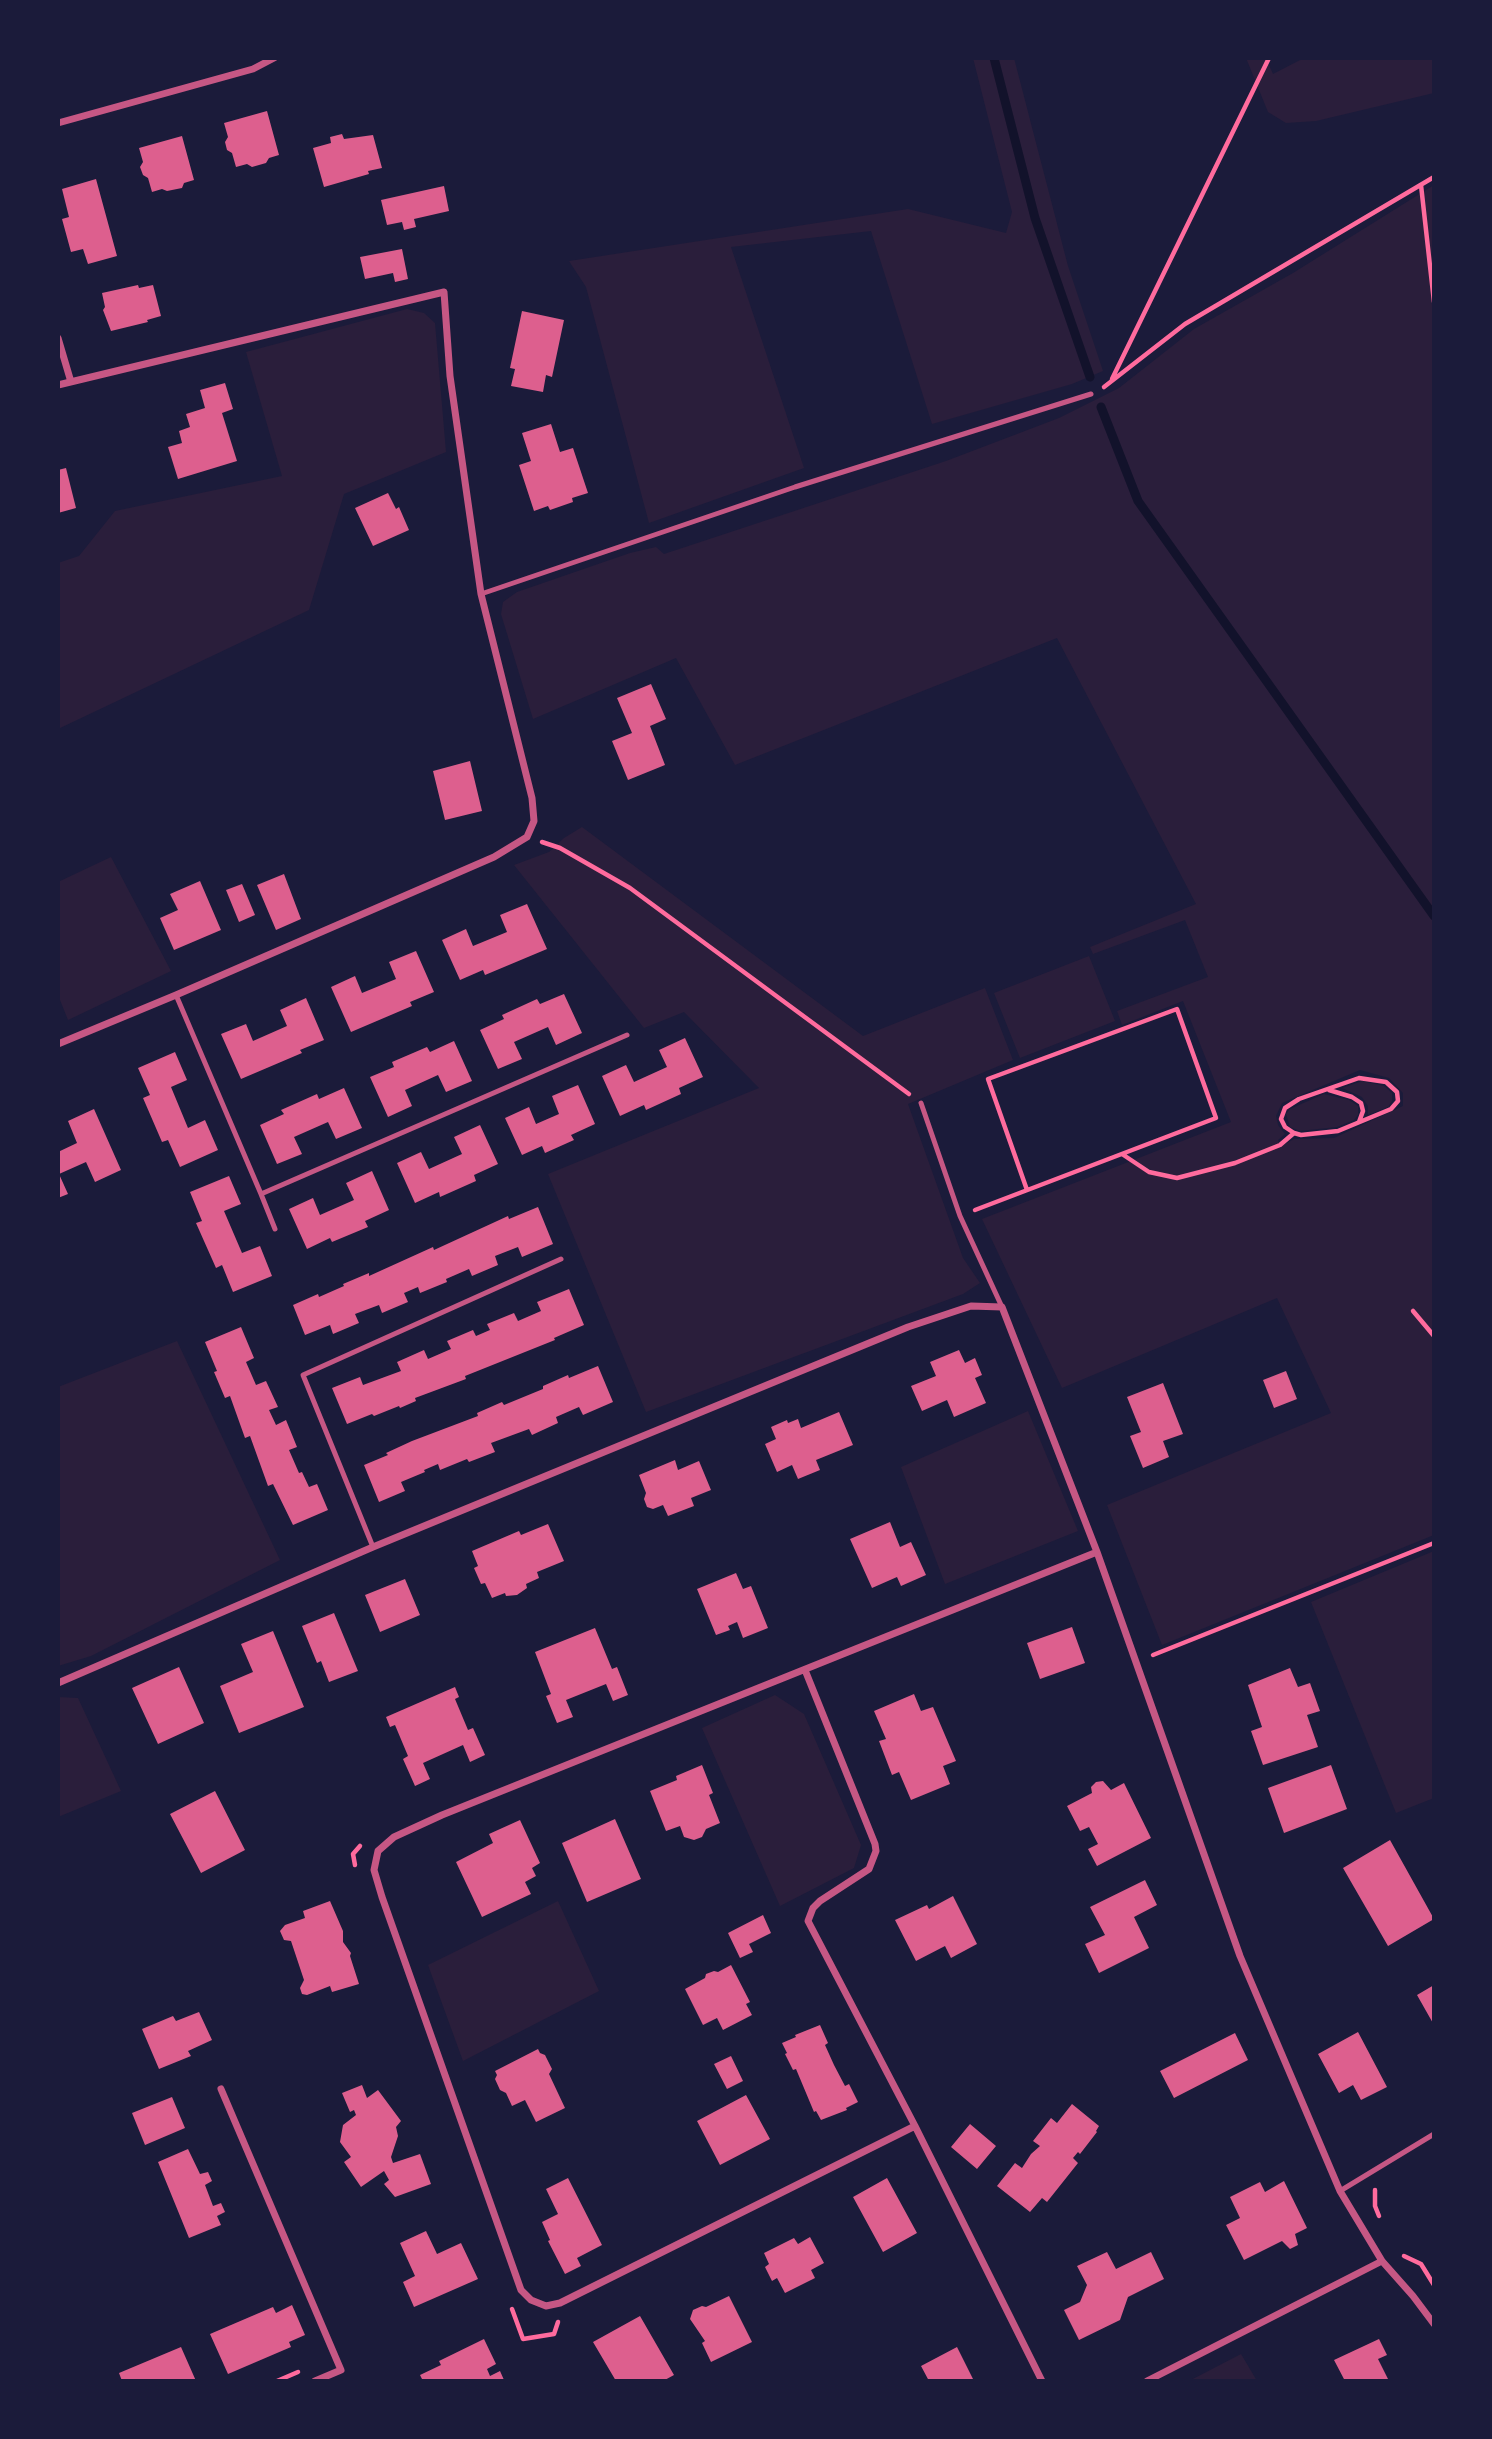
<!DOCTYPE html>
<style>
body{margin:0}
#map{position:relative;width:1492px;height:2439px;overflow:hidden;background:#1b1b3a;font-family:Literata,serif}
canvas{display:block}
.frame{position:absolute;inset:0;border:60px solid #1b1b3a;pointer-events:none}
</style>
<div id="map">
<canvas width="1492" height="2439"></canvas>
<div class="frame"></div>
</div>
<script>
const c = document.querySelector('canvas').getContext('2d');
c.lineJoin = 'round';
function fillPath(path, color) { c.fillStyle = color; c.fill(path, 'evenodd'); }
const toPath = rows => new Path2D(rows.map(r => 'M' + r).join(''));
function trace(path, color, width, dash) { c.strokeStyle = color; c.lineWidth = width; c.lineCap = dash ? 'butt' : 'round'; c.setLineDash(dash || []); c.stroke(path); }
const green = toPath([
 [973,58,1014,58,1068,266,1103,371,1072,384,932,424,871,231,731,247,804,468,649,523,586,287,569,261,908,209,1006,233,1012,212],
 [1246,58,1266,58,1273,74,1304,58,1434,58,1434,93,1316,121,1286,123,1268,112],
 [1434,185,1434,1535,1162,1645,1107,1505,1331,1413,1277,1298,1062,1388,982,1219,1231,1122,1183,1001,1122,1025,1117,1011,1208,977,1185,920,1093,954,1090,947,1196,904,1057,638,735,765,676,658,533,719,501,614,503,602,517,592,630,553,656,547,664,554,946,461,1059,418,1119,388,1194,329,1293,273],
 [1360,1070,1389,1078,1403,1093,1403,1106,1334,1138,1294,1139,1281,1146,1278,1140,1285,1134,1278,1125,1276,1116,1282,1103],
 [407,309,424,313,435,323,446,452,344,494,309,610,58,729,58,563,79,556,115,511,282,476,246,352],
 [582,827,863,1036,985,988,1013,1060,908,1104,963,1258,980,1283,963,1294,646,1412,548,1174,759,1088,684,1012,644,1028,514,865,549,852,564,838],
 [111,857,171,971,68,1020,58,995,58,882],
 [1089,956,1115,1021,1020,1058,994,993],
 [1362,1081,1384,1086,1392,1093,1392,1101,1388,1107,1368,1115,1368,1106,1362,1097,1342,1088],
 [1324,1094,1349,1100,1358,1106,1358,1115,1354,1120,1337,1127,1300,1131,1290,1127,1286,1114,1290,1109],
 [177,1341,280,1560,91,1656,58,1666,58,1387],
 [1028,1411,1078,1531,945,1584,901,1467],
 [1434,1551,1434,1798,1396,1813,1311,1602],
 [775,1695,804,1714,861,1845,854,1868,780,1906,702,1728],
 [58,1697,78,1698,121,1791,58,1817],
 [558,1901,599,1991,463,2061,428,1965],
 [1241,2354,1257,2381,1189,2381]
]);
const stream = toPath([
 [994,58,1035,218,1090,377],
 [1101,407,1138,501,1434,916]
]);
const building = toPath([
 [267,111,279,155,269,158,266,163,252,167,247,164,236,167,232,153,227,150,225,142,228,137,224,123],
 [342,134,344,139,373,135,382,168,368,171,369,174,324,187,313,148,331,143,330,137],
 [182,136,194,180,184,183,182,188,167,191,162,189,152,192,148,178,143,175,140,167,143,162,139,148],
 [96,179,117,256,88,264,83,249,71,252,62,219,69,217,62,189],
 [444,186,449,211,414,219,416,227,404,230,402,222,387,225,381,200],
 [402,249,408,279,395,282,393,273,365,279,360,257],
 [138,285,139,288,153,285,161,316,147,320,148,322,111,331,103,310,105,307,102,293],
 [522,311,564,320,552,377,546,375,543,392,511,386,515,369,510,368],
 [225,383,233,409,222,413,237,461,178,479,168,447,182,443,179,431,190,427,186,414,205,408,200,390],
 [551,424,560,452,573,448,588,493,572,498,573,502,550,510,548,506,534,511,519,465,531,461,522,433],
 [66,468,76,508,58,513,58,470],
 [388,493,396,509,399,507,409,530,373,546,355,508],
 [651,684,666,719,650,726,665,765,628,780,612,741,632,733,617,698],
 [470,761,482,811,445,820,433,771],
 [284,874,301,919,276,930,257,885],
 [200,881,221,930,174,950,160,918,178,910,170,894],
 [242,884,255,915,239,922,226,890],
 [527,904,547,949,485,975,483,970,460,980,442,940,466,929,473,946,507,932,500,915],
 [416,951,434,992,410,1002,412,1006,351,1032,331,987,355,976,362,993,396,979,389,962],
 [564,994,582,1033,556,1045,548,1027,514,1042,522,1059,498,1069,480,1030,504,1019,502,1015,537,999,540,1004],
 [306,998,324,1040,300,1050,302,1053,241,1079,221,1034,246,1024,253,1041,287,1026,280,1010],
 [685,1038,703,1077,679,1088,681,1094,646,1110,644,1105,620,1116,602,1076,626,1065,634,1082,667,1067,659,1050],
 [454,1041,472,1081,446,1092,438,1075,405,1090,412,1106,388,1117,370,1077,394,1067,392,1062,427,1047,430,1052],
 [175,1052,187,1080,171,1087,188,1128,205,1120,218,1150,180,1167,168,1140,162,1142,143,1098,150,1095,138,1068],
 [578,1085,595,1124,571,1135,574,1140,545,1153,542,1146,522,1155,505,1118,529,1107,536,1124,559,1114,552,1096],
 [344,1088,362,1128,336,1139,328,1122,294,1137,302,1154,277,1164,260,1125,284,1114,281,1110,317,1094,319,1099],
 [94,1109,121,1170,95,1182,86,1162,59,1174,68,1194,58,1198,58,1152,77,1143,68,1121],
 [480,1125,498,1164,474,1175,476,1181,440,1197,439,1192,415,1203,397,1163,421,1152,429,1169,462,1154,454,1137],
 [372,1171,389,1210,365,1221,368,1227,332,1242,330,1238,307,1249,289,1209,313,1198,320,1215,354,1200,346,1183],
 [229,1176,241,1204,224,1211,242,1253,260,1246,272,1276,233,1292,222,1265,216,1268,196,1223,202,1221,190,1192],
 [538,1207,553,1244,522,1257,518,1247,495,1256,498,1265,472,1276,469,1269,446,1279,447,1282,420,1293,418,1287,404,1293,408,1302,382,1313,379,1305,355,1314,359,1323,333,1334,330,1325,305,1335,293,1305,318,1294,319,1297,344,1286,343,1284,369,1273,369,1276,433,1247,434,1250,508,1216,509,1219],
 [569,1289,584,1325,554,1338,555,1340,465,1376,466,1379,415,1398,416,1401,400,1408,399,1406,374,1416,372,1414,347,1424,332,1388,360,1377,363,1385,401,1371,397,1362,424,1350,428,1359,451,1349,447,1341,473,1330,476,1336,490,1330,487,1324,514,1313,518,1321,541,1311,537,1302],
 [241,1327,254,1358,246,1362,256,1385,266,1381,278,1407,269,1410,276,1425,286,1420,297,1447,289,1450,299,1473,302,1472,309,1487,317,1484,328,1510,293,1525,273,1484,268,1486,250,1436,245,1438,230,1396,225,1398,214,1372,217,1371,205,1342],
 [959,1350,965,1363,975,1358,982,1375,975,1378,986,1403,954,1417,947,1400,922,1411,911,1386,936,1376,930,1362],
 [598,1366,613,1402,583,1415,579,1407,556,1417,558,1423,532,1435,529,1429,491,1443,495,1452,469,1462,467,1459,440,1470,438,1464,424,1470,425,1472,401,1482,405,1491,379,1502,364,1465,388,1455,386,1453,412,1441,478,1416,477,1413,502,1402,504,1405,543,1389,543,1386,568,1375,569,1378],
 [1286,1371,1297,1399,1274,1408,1263,1380],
 [1163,1383,1183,1434,1163,1441,1169,1457,1143,1468,1130,1436,1141,1432,1127,1397],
 [839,1412,853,1445,816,1460,820,1470,798,1479,792,1465,777,1472,765,1444,776,1439,771,1427,787,1420,788,1423,798,1419,801,1428],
 [675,1460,678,1470,699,1461,711,1490,691,1498,694,1506,668,1516,663,1505,653,1509,647,1507,644,1499,646,1493,639,1475],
 [890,1522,900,1547,911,1542,926,1575,901,1586,897,1577,872,1588,850,1539],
 [548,1524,564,1561,537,1572,539,1578,526,1584,527,1588,517,1595,506,1596,505,1593,492,1598,485,1583,481,1584,474,1568,478,1566,472,1551,519,1531,521,1535],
 [736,1573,743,1589,751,1586,768,1628,743,1638,737,1622,728,1626,730,1630,716,1635,697,1589],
 [405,1579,420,1615,380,1632,365,1595],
 [334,1613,358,1671,329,1682,321,1661,317,1663,302,1626],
 [1072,1627,1085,1663,1040,1679,1027,1643],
 [595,1628,612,1669,617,1667,628,1695,613,1701,606,1684,566,1700,573,1717,557,1723,546,1696,551,1694,535,1652],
 [273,1631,304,1707,239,1733,220,1686,253,1672,241,1644],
 [179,1667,204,1723,158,1744,132,1688],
 [1290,1668,1298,1687,1310,1683,1320,1711,1307,1715,1318,1747,1263,1765,1251,1731,1262,1727,1248,1685],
 [455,1687,459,1697,455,1699,468,1730,473,1728,485,1755,470,1762,463,1745,423,1763,430,1779,415,1786,403,1759,408,1756,395,1725,390,1727,386,1717],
 [914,1694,921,1711,933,1707,956,1761,943,1766,950,1784,911,1800,899,1772,892,1775,879,1741,886,1739,874,1711],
 [702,1765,713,1793,709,1795,720,1823,706,1829,702,1837,694,1840,684,1837,680,1826,666,1831,650,1791,677,1780,676,1776],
 [1331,1765,1347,1809,1284,1833,1268,1788],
 [1103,1781,1111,1790,1124,1783,1151,1838,1097,1866,1088,1849,1098,1844,1089,1827,1080,1831,1067,1806,1092,1793,1091,1787,1096,1782],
 [215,1791,245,1850,201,1873,170,1814],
 [615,1819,641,1879,587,1902,562,1843],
 [520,1820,540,1863,532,1868,536,1876,525,1882,531,1894,482,1917,456,1862,493,1843,489,1834],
 [1390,1840,1434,1919,1388,1946,1343,1868],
 [1145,1880,1157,1905,1134,1917,1149,1948,1099,1973,1085,1944,1105,1935,1090,1907],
 [953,1896,977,1944,951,1958,945,1946,916,1961,895,1920,927,1905,929,1909],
 [330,1901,343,1931,343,1942,351,1953,350,1956,359,1984,332,1992,330,1986,307,1995,302,1994,300,1988,304,1980,291,1941,284,1940,280,1931,285,1925,305,1918,303,1911],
 [763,1915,771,1933,749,1944,753,1952,740,1958,728,1933],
 [731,1965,750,2002,746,2004,752,2015,723,2030,717,2018,703,2025,685,1989,705,1978,706,1974,714,1971,718,1972],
 [1434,1985,1434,2025,1417,1995],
 [199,2012,212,2040,188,2051,191,2056,159,2069,142,2029,173,2016,176,2021],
 [820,2025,828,2043,825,2045,834,2065,845,2086,849,2084,858,2102,846,2108,847,2110,821,2120,816,2111,814,2112,796,2069,793,2070,785,2054,787,2053,782,2043,796,2037,795,2035],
 [1358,2032,1387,2087,1361,2100,1353,2085,1339,2093,1318,2054],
 [1235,2033,1248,2060,1174,2098,1160,2071],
 [538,2049,540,2053,545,2055,552,2069,549,2074,565,2108,536,2122,525,2100,512,2106,506,2093,500,2090,495,2079,497,2075,495,2071],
 [731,2056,743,2081,727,2089,714,2064],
 [362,2085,367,2098,378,2090,401,2121,396,2127,398,2136,391,2157,393,2163,420,2154,431,2184,395,2197,384,2184,389,2180,384,2171,361,2187,344,2162,351,2157,340,2142,343,2125,356,2115,354,2110,350,2112,342,2093],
 [746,2095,770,2139,720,2165,697,2121],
 [172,2097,185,2128,145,2145,132,2113],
 [1072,2104,1099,2126,1096,2131,1097,2132,1080,2154,1078,2152,1073,2158,1078,2163,1047,2202,1042,2198,1030,2212,997,2186,1015,2163,1022,2168,1031,2154,1040,2146,1033,2141,1051,2118,1057,2123],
 [970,2124,996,2146,977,2169,951,2147],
 [188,2149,200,2174,208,2172,212,2181,205,2185,213,2206,221,2203,225,2212,217,2216,221,2225,189,2238,158,2162],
 [568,2178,602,2245,577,2258,581,2266,565,2274,548,2241,550,2240,542,2222,558,2214,546,2189],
 [887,2178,917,2233,883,2252,853,2197],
 [1284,2181,1307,2228,1295,2234,1298,2245,1290,2249,1282,2241,1244,2260,1226,2225,1240,2218,1230,2197,1260,2182,1265,2192],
 [426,2231,437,2254,461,2243,478,2279,414,2307,403,2282,415,2276,400,2243],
 [810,2237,824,2263,811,2270,815,2278,785,2293,777,2278,772,2281,765,2267,769,2264,764,2253,794,2238,798,2244],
 [1107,2252,1116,2269,1151,2252,1164,2279,1128,2297,1120,2320,1079,2340,1064,2310,1080,2302,1087,2285,1077,2266],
 [729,2296,752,2342,711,2362,702,2343,705,2341,690,2319,693,2310,702,2306,706,2307],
 [292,2305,305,2335,289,2342,291,2347,228,2374,210,2334,273,2307,276,2313],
 [640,2316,674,2375,663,2381,616,2381,593,2342],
 [484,2339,496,2364,487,2369,490,2376,500,2371,504,2380,423,2381,420,2375,441,2365,439,2361],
 [1379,2339,1387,2355,1378,2359,1389,2381,1345,2381,1334,2360],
 [181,2347,196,2381,122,2381,119,2373],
 [957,2347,974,2381,929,2381,921,2366]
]);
const path = toPath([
 [1421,185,1434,302],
 [1112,379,1269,58],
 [1104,387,1185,324,1434,177],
 [542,842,560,848,630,888,909,1094],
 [1359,1078,1386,1082,1397,1092,1398,1101,1391,1109,1338,1131,1301,1135,1294,1133,1285,1127,1281,1119,1285,1108,1299,1099,1359,1078],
 [1329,1090,1352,1097,1361,1103,1363,1111,1359,1122],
 [1122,1154,1149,1172,1177,1178,1235,1163,1280,1145,1294,1133],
 [975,1210,1216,1118,1177,1009,988,1079,1027,1190],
 [1413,1311,1434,1336],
 [1153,1655,1434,1543],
 [355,1865,353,1854,360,1846],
 [1375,2190,1375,2206,1379,2216],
 [1404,2256,1421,2264,1434,2285],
 [512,2309,523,2339,554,2334,558,2322],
 [277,2381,298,2372]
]);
const service = toPath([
 [481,594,795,487,1091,394],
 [176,995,261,1194,627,1035],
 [921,1103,960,1216,1002,1307],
 [261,1194,275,1229],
 [373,1547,303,1375,561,1259],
 [1340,2191,1434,2134]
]);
const minor = toPath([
 [58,123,253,69,274,58],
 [58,338,71,382],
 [58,385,444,292,450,376,481,594,532,798,534,821,527,837,494,857,176,995,58,1044],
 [805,1670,875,1844,876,1851,869,1869,820,1901,813,1908,808,1921,915,2126],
 [58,1683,373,1547,908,1327,971,1306,1002,1307,1097,1552,1240,1956,1340,2191,1382,2261,1413,2296,1434,2324],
 [221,2089,341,2370,315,2381],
 [1042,2381,915,2126,560,2303,546,2306,531,2300,521,2290,382,1897,374,1870,378,1851,394,1837,442,1815,1097,1552],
 [1147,2381,1382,2261]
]);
fillPath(green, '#2a1e3b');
trace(stream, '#12122b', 9);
fillPath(building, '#dd5f8e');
trace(path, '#ff6b9d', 4.5);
trace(service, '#c65784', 5);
trace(minor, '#c65784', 7);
</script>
